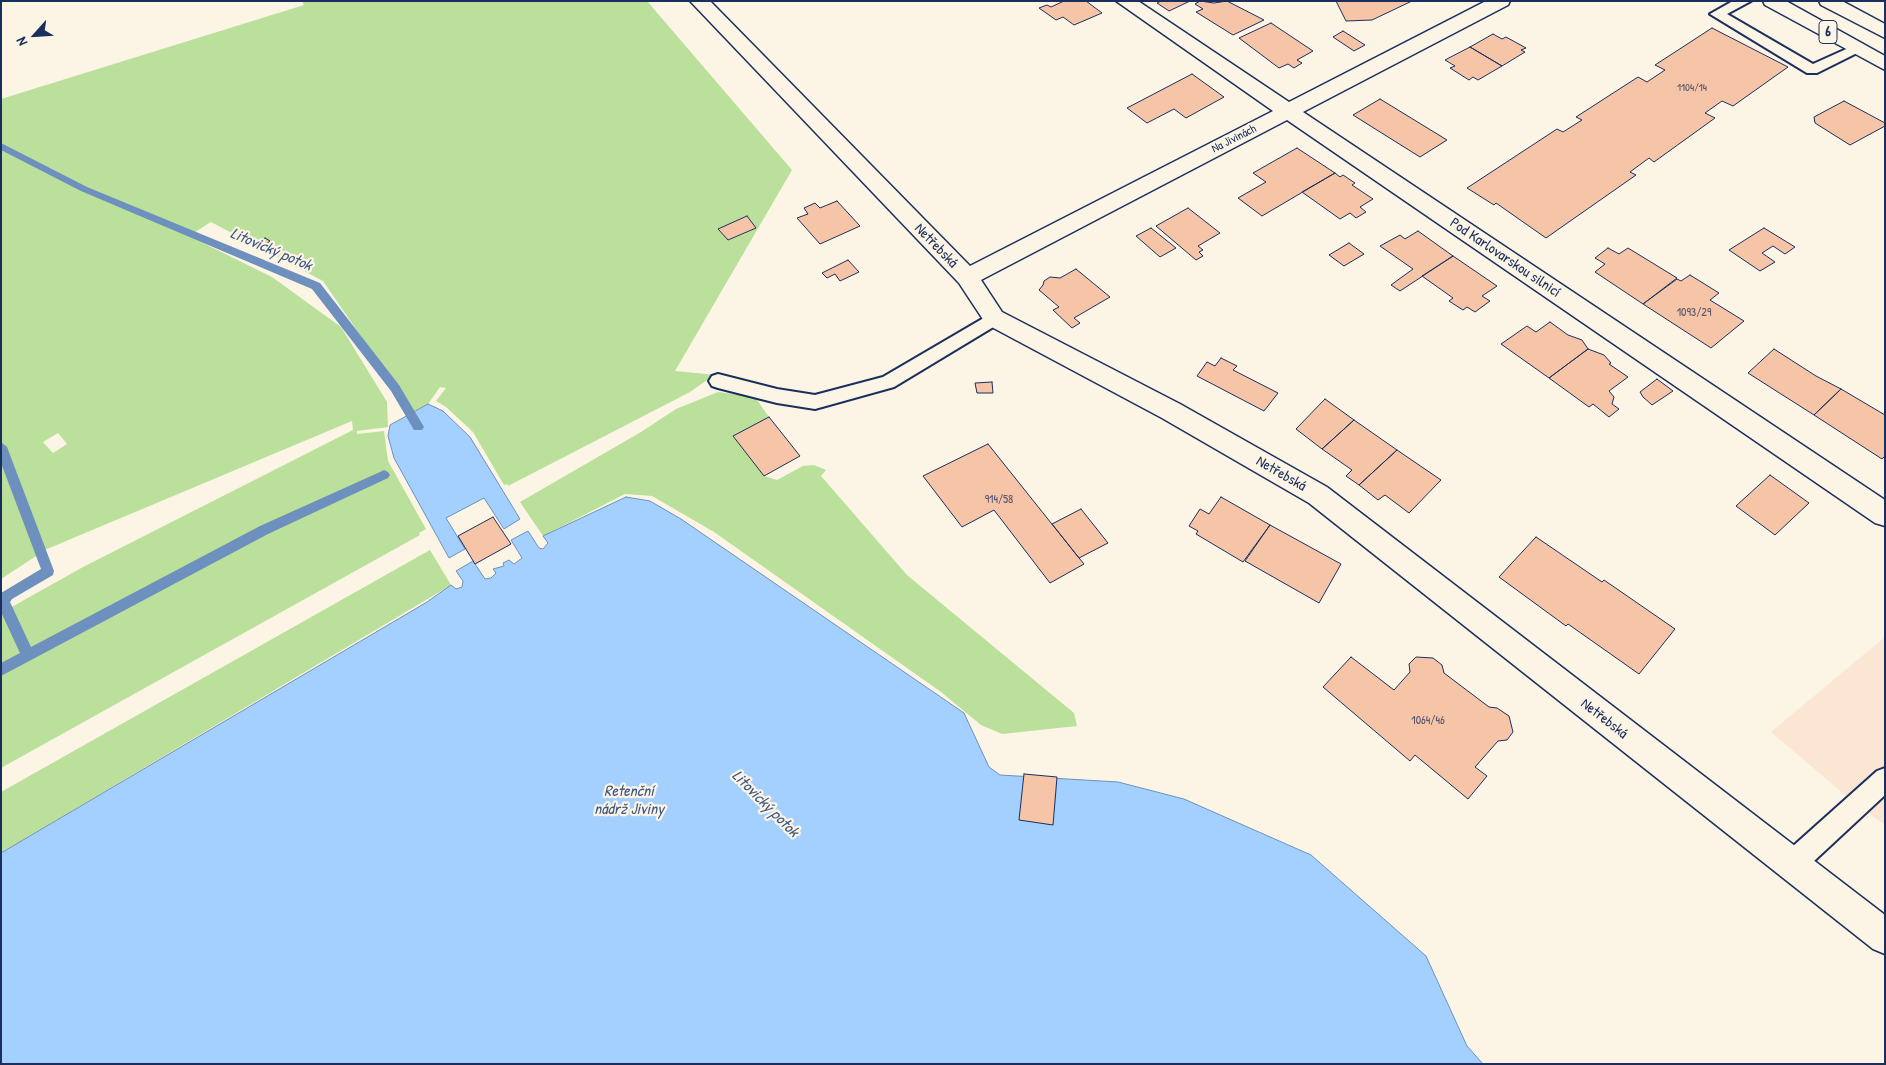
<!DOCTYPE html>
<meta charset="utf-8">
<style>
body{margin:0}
#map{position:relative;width:1886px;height:1065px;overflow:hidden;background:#fcf5e5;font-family:"Patrick Hand",sans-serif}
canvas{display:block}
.frame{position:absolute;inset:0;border:2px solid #1b2f5e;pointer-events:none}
.north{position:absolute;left:10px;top:10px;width:50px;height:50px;-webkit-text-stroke:4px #fcf5e5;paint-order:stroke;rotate:244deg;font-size:14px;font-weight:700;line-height:20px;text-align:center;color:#1b2f5e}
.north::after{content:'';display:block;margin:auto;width:18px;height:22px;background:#1b2f5e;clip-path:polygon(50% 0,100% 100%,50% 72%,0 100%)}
</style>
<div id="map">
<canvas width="1886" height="1065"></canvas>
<div class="frame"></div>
<div class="north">N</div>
</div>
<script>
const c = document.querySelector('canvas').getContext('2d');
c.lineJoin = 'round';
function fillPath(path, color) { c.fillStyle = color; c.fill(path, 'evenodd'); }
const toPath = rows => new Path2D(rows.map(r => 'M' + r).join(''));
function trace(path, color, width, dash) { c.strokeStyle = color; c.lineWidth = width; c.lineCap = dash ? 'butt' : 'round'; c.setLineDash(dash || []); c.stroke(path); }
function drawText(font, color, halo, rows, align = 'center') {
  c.font = font + ' "Patrick Hand",sans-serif'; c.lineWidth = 4.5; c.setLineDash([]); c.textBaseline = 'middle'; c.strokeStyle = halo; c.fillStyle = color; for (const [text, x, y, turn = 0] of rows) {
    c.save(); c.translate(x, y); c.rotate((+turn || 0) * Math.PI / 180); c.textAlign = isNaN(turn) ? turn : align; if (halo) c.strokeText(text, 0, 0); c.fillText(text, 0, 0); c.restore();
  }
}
const built = toPath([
 [1885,637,1885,825,1858,806,1771,732]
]);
const green = toPath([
 [302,1,647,1,792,170,675,371,738,377,739,379,710,378,690,392,508,486,507,484,504,485,473,432,446,407,436,401,446,388,440,387,428,404,413,412,323,281,211,222,189,236,272,277,341,327,387,402,388,427,357,431,357,434,384,431,388,461,426,529,419,533,420,535,1,768,1,613,83,567,353,430,352,421,47,549,1,579,1,99,304,5],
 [746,216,756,228,729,240,719,229],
 [58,433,67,444,53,453,43,442],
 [718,392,755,397,769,417,733,436,764,476,777,480,803,466,814,465,826,470,821,476,907,575,1074,713,1077,726,1002,734,981,725,941,692,714,532,652,496,625,494,543,536,520,502,641,432,676,409],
 [430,550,451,585,1,853,1,792]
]);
const water = toPath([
 [428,404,443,411,470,437,520,519,504,529,484,498,446,518,465,549,449,558,394,458,388,436,390,425,428,404],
 [626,497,650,501,681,519,964,713,989,767,1000,775,1118,782,1184,799,1311,855,1426,956,1467,1046,1483,1064,1,1064,1,853,427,602,451,585,456,589,462,587,463,581,456,571,473,561,485,579,491,578,496,573,493,569,504,566,503,563,509,560,514,564,522,558,511,540,528,531,539,548,543,549,548,543,543,536,626,497]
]);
const stream = toPath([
 [1,143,87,187,320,283,399,385,424,427,422,430,414,430,391,391,312,289,81,191,1,150,1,143],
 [1,442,7,447,54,571,53,575,12,599,10,602,31,647,260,526,380,472,384,470,388,472,390,475,388,478,268,534,1,676,1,663,20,653,1,612,1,593,41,569,1,463,1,442]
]);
const building = toPath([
 [1064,1,1086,1,1102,13,1074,25,1063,17,1056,20,1039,8,1047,5,1051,7,1064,1],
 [1161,1,1190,1,1169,11,1157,3,1161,1],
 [1200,1,1214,3,1227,1,1264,20,1233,35,1196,12,1203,9,1195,4,1200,1],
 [1336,1,1412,1,1372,20,1346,21,1336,1],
 [1271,23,1313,51,1297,60,1302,63,1294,68,1288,64,1279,68,1239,38,1271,23],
 [1712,28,1788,67,1733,106,1722,101,1705,113,1715,118,1654,162,1649,158,1630,172,1636,175,1546,238,1496,203,1494,205,1467,188,1557,129,1563,132,1582,120,1576,117,1638,77,1647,82,1665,70,1655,65,1712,28],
 [1343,31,1365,45,1354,51,1333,37,1343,31],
 [1493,34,1502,39,1506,37,1526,48,1521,50,1525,52,1502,66,1470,47,1493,34],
 [1470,47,1502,66,1478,80,1473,77,1469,80,1450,68,1455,66,1445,60,1470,47],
 [1192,74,1224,97,1186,118,1174,109,1147,123,1127,108,1192,74],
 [1380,99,1447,140,1420,157,1353,115,1380,99],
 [1844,101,1885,123,1885,126,1850,145,1815,123,1814,117,1844,101],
 [1297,148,1335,173,1262,216,1238,198,1266,182,1253,173,1297,148],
 [1335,173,1340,177,1343,175,1355,183,1352,185,1373,199,1360,207,1366,212,1356,218,1350,213,1340,219,1302,192,1335,173],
 [837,201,860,226,820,244,797,218,808,214,804,208,815,203,820,208,837,201],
 [1188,208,1220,233,1198,246,1203,250,1199,252,1203,256,1196,260,1156,226,1188,208],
 [747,216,756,228,728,240,718,229,747,216],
 [1151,228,1176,248,1160,257,1136,236,1151,228],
 [1764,228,1795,247,1785,254,1773,246,1762,253,1775,262,1760,271,1729,250,1764,228],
 [1418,231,1453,256,1400,291,1391,285,1413,269,1380,246,1400,235,1405,239,1418,231],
 [265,238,270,241,262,247,257,244,265,238],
 [1349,243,1364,254,1344,266,1329,255,1349,243],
 [1608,248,1619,254,1628,248,1677,278,1643,304,1595,272,1605,264,1595,258,1608,248],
 [1453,256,1497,286,1482,296,1490,301,1475,312,1467,307,1463,310,1449,301,1453,298,1422,276,1453,256],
 [848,260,859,272,840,281,835,274,827,278,822,273,848,260],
 [1076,269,1110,297,1074,318,1080,323,1072,328,1053,310,1059,307,1039,290,1043,285,1044,281,1050,277,1060,278,1076,269],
 [1690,275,1719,293,1710,300,1744,321,1711,348,1643,304,1677,279,1681,281,1690,275],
 [1550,322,1568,335,1582,340,1588,349,1549,378,1501,344,1527,326,1536,332,1550,322],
 [1588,349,1604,355,1611,363,1609,364,1628,377,1609,391,1614,397,1612,404,1619,409,1609,417,1593,404,1589,407,1549,378,1588,349],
 [1774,349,1816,376,1841,389,1814,415,1748,373,1774,349],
 [1221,358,1237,366,1233,370,1278,393,1264,411,1197,376,1207,362,1215,366,1221,358],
 [1657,379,1673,391,1652,405,1643,397,1640,392,1657,379],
 [992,382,993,393,977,393,975,383,992,382],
 [1841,389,1885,415,1885,456,1882,459,1814,415,1841,389],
 [1325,399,1354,420,1322,449,1296,429,1325,399],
 [769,417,800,456,764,476,733,436,769,417],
 [1354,420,1397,450,1359,485,1346,476,1352,470,1322,449,1354,420],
 [988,444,1079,558,1084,564,1050,583,994,510,962,527,923,476,988,444],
 [1397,450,1441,480,1409,513,1385,495,1378,500,1359,485,1397,450],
 [1770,475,1809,503,1775,535,1736,506,1770,475],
 [1221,497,1270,525,1243,562,1196,534,1198,531,1189,526,1200,509,1209,514,1221,497],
 [1081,509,1108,543,1079,558,1052,524,1081,509],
 [493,517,511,544,475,564,458,536,493,517],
 [1270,525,1341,564,1319,603,1245,561,1270,525],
 [1536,537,1602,582,1604,580,1675,629,1639,674,1568,624,1566,626,1499,577,1536,537],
 [1351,657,1394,690,1410,672,1409,664,1416,657,1433,658,1442,665,1444,673,1489,707,1497,708,1509,716,1513,732,1507,740,1498,741,1475,767,1487,776,1468,799,1415,755,1410,761,1323,687,1351,657],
 [1024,774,1057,777,1053,825,1019,820,1024,774]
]);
const service = toPath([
 [1733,1,1751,1,1727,14,1813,64,1853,46,1863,46,1865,49,1817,73,1807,73,1710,14,1733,1],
 [994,312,1000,313,1003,318,1000,323,894,387,815,409,777,403,718,388,712,386,709,381,712,376,718,374,777,389,815,395,883,377,994,312],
 [1885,768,1885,795,1800,874,1791,877,1782,874,1779,865,1782,856,1877,771,1885,768]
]);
const minor = toPath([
 [690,1,710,1,970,266,1273,111,1116,1,1138,1,1289,102,1486,1,1510,1,1508,5,1303,112,1885,500,1885,526,1875,523,1287,120,981,280,1002,312,1180,404,1327,487,1885,915,1885,954,1873,949,1309,503,1162,418,986,324,959,283,690,1]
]);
const primary = toPath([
 [1763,1,1786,1,1885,56,1885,70,1765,5,1763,1],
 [1819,1,1842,1,1885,24,1885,38,1821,5,1819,1]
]);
const farNumbernames = [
 ["1104/14",1692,88]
];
const farStreetnames = [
 ["Na Jivinách",1234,139,-27]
];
const numberNames = [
 ["1093/29",1694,313],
 ["914/58",999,500],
 ["1064/46",1428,721]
];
const shields = [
 [1828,32,18]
];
const shieldNames = [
 ["6",1828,32]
];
const streetNames = [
 ["Netřebská",936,246,46],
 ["Pod Karlovarskou silnicí",1505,258,34],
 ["Netřebská",1281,474,30],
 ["Netřebská",1604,719,38]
];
const waterNames = [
 ["Litovický potok",271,250,23],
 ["Retenční",629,792],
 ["nádrž Jiviny",629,810],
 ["Litovický potok",765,804,45]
];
fillPath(built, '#fae6d2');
fillPath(green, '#bbe09b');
fillPath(water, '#a3d0fe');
trace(water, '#6d90be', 1);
fillPath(stream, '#6d90be');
fillPath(building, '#f6c4a6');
trace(building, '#1b2f5e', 1);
trace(service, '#1b2f5e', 4);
trace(minor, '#1b2f5e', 3);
trace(primary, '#1b2f5e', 3);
fillPath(service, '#fcf5e5');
fillPath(minor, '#fcf5e5');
fillPath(primary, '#fcf5e5');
drawText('11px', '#525470', null, farNumbernames);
drawText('12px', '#1b2f5e', '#fcf5e5', farStreetnames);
drawText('12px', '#525470', null, numberNames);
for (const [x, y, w] of shields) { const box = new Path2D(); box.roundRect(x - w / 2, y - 11.5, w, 23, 4); c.fillStyle = '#fcf5e5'; c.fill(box); trace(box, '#1b2f5e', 1); }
drawText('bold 14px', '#1b2f5e', null, shieldNames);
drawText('15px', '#1b2f5e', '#fcf5e5', streetNames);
drawText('italic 16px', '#3d5786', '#fcf5e5', waterNames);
</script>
